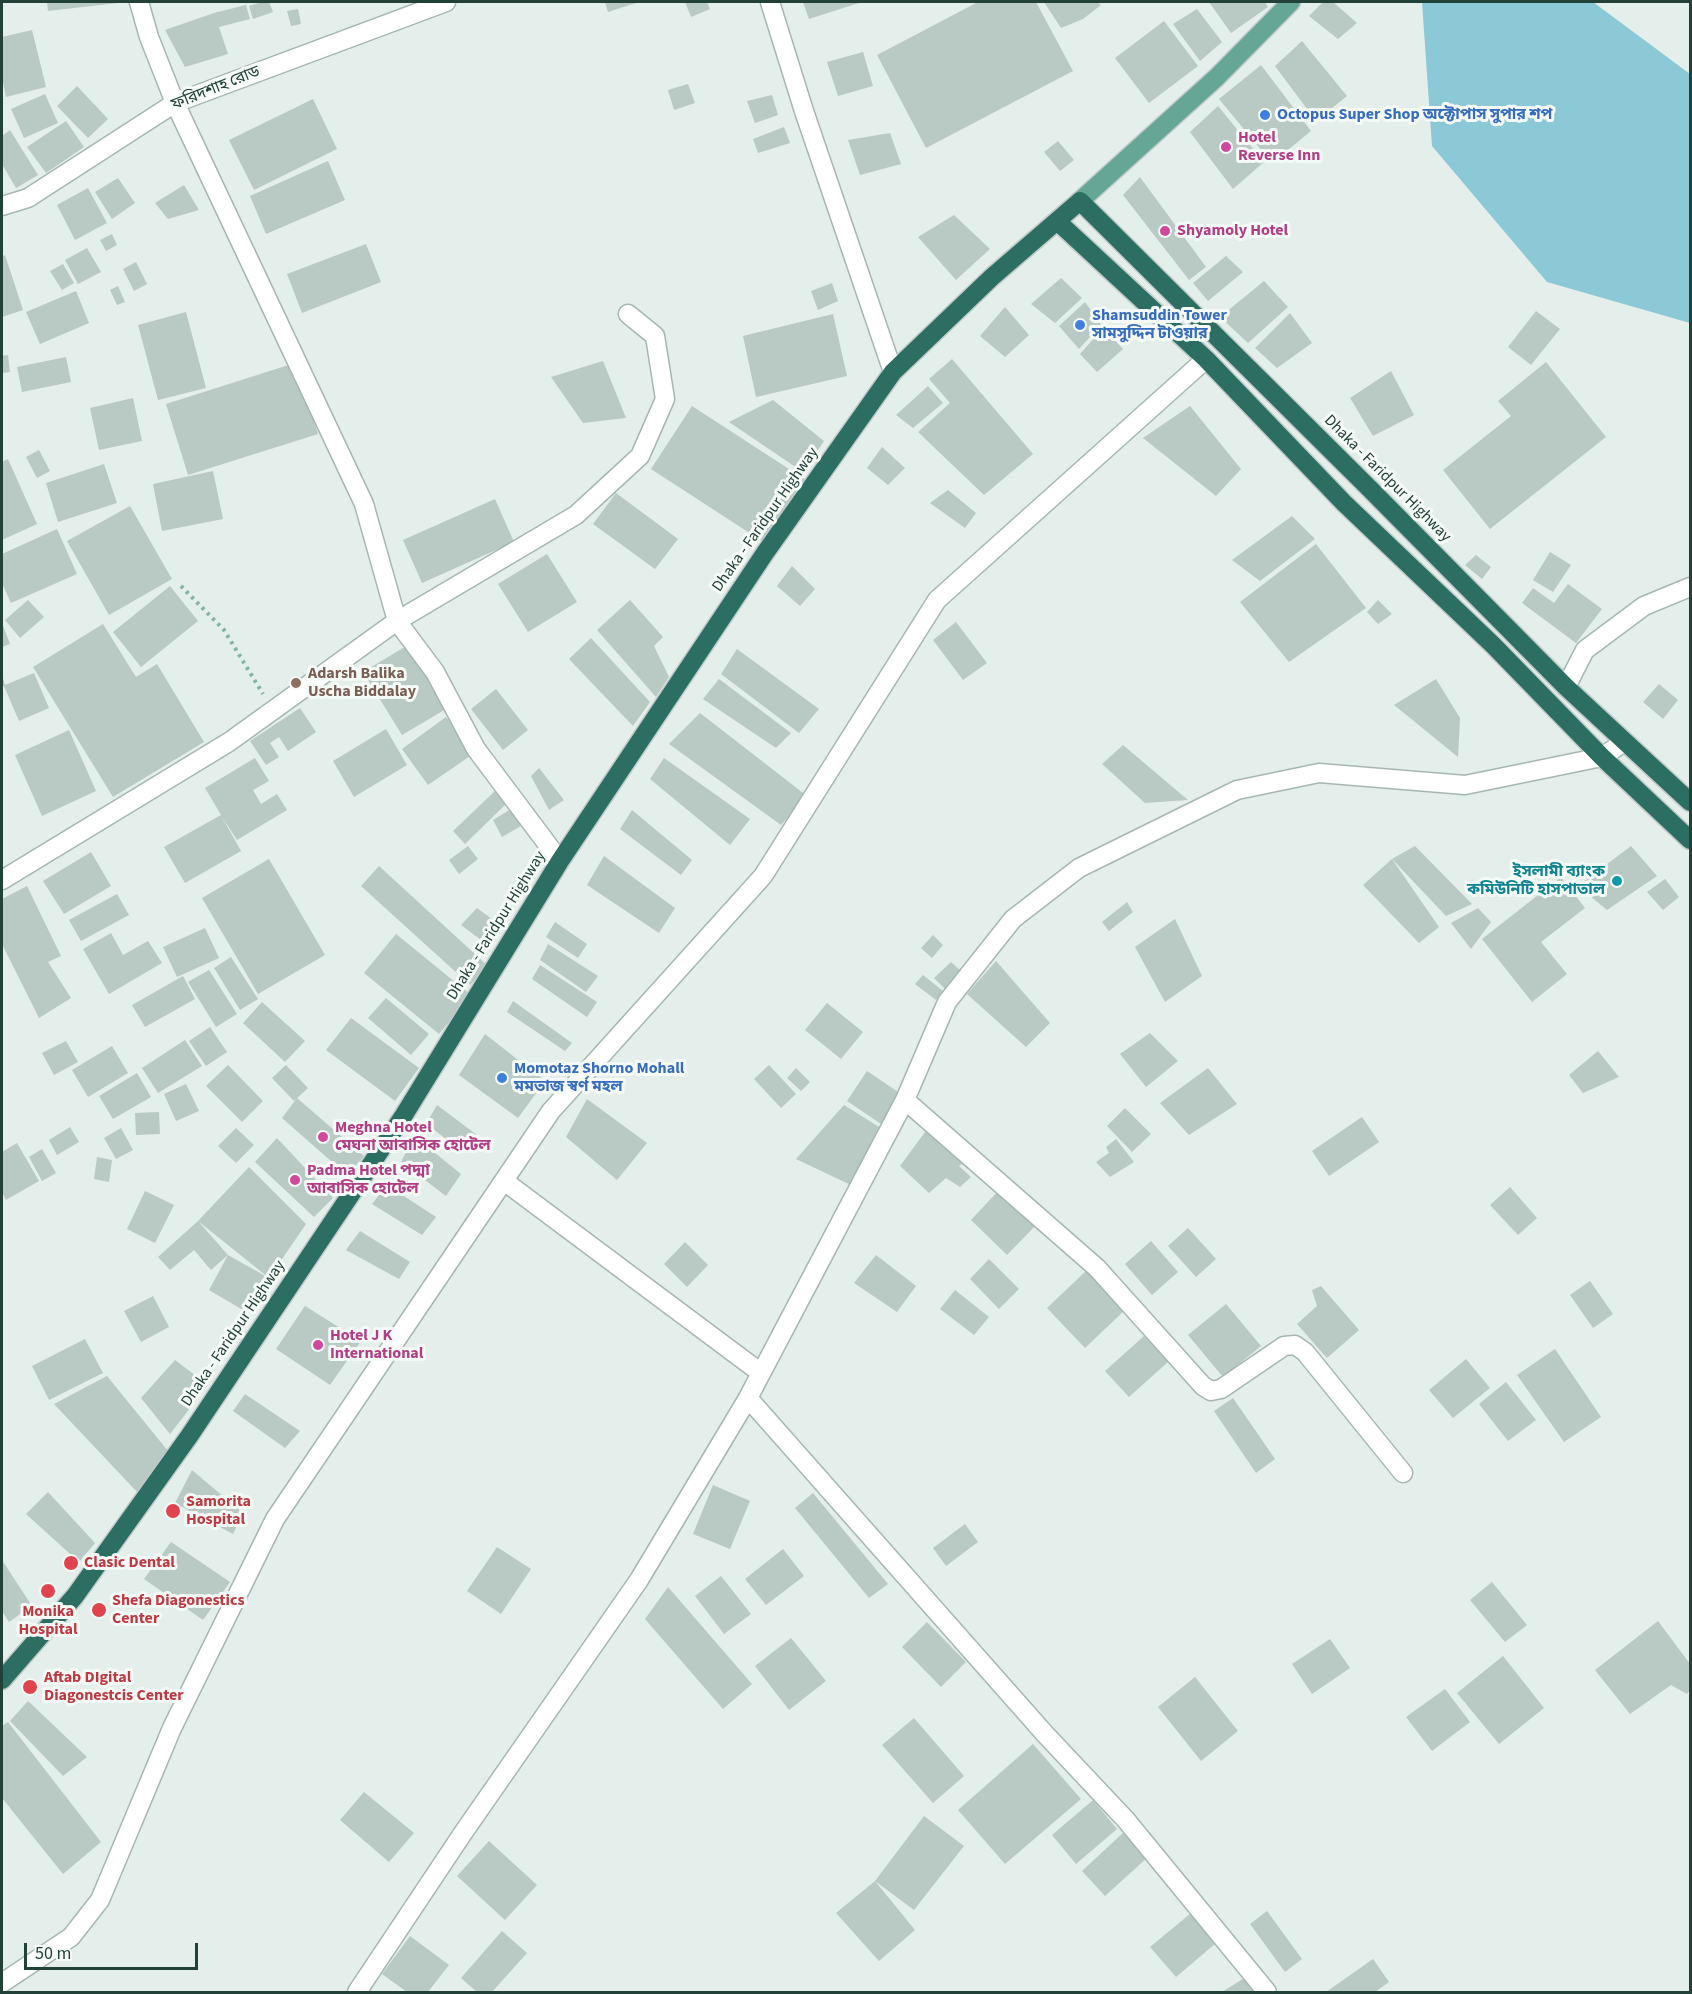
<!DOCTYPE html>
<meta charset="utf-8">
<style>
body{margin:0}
#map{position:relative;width:1692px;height:1994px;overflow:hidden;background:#e4eeea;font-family:"Source Sans 3",sans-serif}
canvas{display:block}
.frame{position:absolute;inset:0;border:3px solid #224139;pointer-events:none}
.scale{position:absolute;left:24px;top:1943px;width:174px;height:27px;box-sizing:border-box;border:3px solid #224139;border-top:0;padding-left:8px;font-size:18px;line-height:21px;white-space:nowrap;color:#224139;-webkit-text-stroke:4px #f5faf7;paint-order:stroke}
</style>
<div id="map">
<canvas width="1692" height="1994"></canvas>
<div class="frame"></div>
<div class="scale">50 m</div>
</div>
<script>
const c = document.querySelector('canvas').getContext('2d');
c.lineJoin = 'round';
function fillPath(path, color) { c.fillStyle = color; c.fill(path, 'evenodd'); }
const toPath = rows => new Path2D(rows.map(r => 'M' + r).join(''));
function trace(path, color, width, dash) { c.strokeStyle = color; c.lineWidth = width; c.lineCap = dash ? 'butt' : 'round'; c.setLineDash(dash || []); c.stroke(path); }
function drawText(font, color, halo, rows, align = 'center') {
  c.font = font + ' "Source Sans 3","Noto Sans Bengali",sans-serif'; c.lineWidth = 6; c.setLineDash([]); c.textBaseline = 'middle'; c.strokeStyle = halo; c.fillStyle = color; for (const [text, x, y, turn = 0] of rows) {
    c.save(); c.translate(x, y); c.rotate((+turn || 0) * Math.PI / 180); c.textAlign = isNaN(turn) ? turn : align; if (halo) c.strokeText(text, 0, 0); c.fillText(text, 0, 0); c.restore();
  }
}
const water = toPath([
 [1422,2,1593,2,1690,74,1690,323,1547,282,1432,146]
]);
const building = toPath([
 [47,2,118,2,118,3,48,11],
 [262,2,269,2,273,12,253,19,249,6],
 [605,2,639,2,608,12],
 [685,2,707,2,710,9,691,17],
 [803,2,862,2,809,19],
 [978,2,1036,2,1073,71,926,148,877,55],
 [1044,2,1097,2,1101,5,1083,19,1061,28],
 [1209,2,1265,2,1268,7,1231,33],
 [1323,2,1333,2,1357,23,1338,39,1309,16],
 [246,5,250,19,219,27,228,54,185,67,165,30,214,13],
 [298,9,301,24,291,26,287,11],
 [1197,9,1222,42,1200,61,1173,24],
 [1164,21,1198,66,1149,103,1115,58],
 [32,30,46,87,6,97,2,77,2,37],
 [1302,41,1347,96,1316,121,1275,66],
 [863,52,873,86,838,96,827,62],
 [1261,65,1311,131,1272,163,1219,99],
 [688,84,695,103,674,110,668,90],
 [77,86,108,119,88,138,57,106],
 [45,94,58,123,24,138,11,109],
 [772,95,778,115,755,123,747,101],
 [313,99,337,149,254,190,229,140],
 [1218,106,1264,162,1233,189,1190,132],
 [66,121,84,147,46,173,27,147],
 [784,127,790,143,758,153,753,139],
 [10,130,38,175,16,188,2,164,2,136],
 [890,133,901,164,860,175,848,140],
 [1058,141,1074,160,1060,171,1044,152],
 [328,161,345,200,266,234,250,196],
 [1140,177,1206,267,1189,280,1123,195],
 [118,178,135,203,112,219,95,192],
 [184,185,199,210,168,219,155,203],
 [88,188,107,223,75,240,57,205],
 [954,215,990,249,956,280,918,237],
 [112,234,117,245,106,251,100,240],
 [366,244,381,282,302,313,287,274],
 [87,248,101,272,78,284,65,260],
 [5,255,23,310,2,317,2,257],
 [1226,256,1243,272,1208,301,1193,283],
 [136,262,147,284,134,291,123,269],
 [63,264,74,283,62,290,50,271],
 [1061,278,1082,298,1055,323,1031,304],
 [1264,281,1288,307,1248,343,1220,317],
 [832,283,838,301,818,310,811,291],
 [118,286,125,302,117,305,110,290],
 [76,291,89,323,40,344,26,312],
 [1085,302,1101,325,1079,349,1059,326],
 [1005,307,1029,335,1005,357,980,336],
 [1536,311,1560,329,1531,365,1508,347],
 [186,312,206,388,158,400,138,325],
 [1290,313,1312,343,1277,368,1255,348],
 [833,314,847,376,756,397,743,336],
 [1103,328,1123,349,1097,372,1080,354],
 [8,355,10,372,2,373,2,356],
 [66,357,71,382,22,392,17,367],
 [952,359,1033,454,984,495,918,432,950,403,929,379],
 [603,361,626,418,583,423,551,377],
 [1546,362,1606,437,1490,529,1443,470,1511,416,1498,401],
 [295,363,318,434,188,475,166,404],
 [1391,371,1414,415,1373,436,1350,398],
 [928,386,943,403,913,428,896,415],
 [133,398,142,441,99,450,90,408],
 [773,400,824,441,803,472,729,422],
 [692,406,809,482,768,545,651,469],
 [1190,406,1241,469,1216,496,1143,438],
 [882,447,905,468,888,485,867,468],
 [39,450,50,471,37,478,26,457],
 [8,459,37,524,2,540,2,462],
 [104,464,117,503,58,522,46,483],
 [213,471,223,519,162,531,153,484],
 [948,490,976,513,965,528,930,503],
 [616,493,678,539,655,569,593,524],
 [495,499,514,542,422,583,403,540],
 [130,506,172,579,109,615,67,541],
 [1292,516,1315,539,1260,581,1232,560],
 [57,529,77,574,11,603,2,583,2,554],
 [1316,544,1366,608,1289,662,1240,602],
 [1550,552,1571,565,1553,592,1533,580],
 [547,554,577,602,528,632,498,584],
 [1476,555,1491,567,1482,579,1465,565],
 [792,566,815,589,800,606,777,586],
 [1568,584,1602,609,1576,643,1522,603,1533,588,1554,603],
 [170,586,198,621,141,667,113,632],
 [28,600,44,617,20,638,5,620],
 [630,600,663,637,654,646,669,677,656,697,597,630],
 [1378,600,1392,614,1378,624,1367,612],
 [956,622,987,663,963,680,933,640],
 [2,623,10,644,2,647],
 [103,624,136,677,157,664,204,742,113,797,33,667],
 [591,638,650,702,633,726,569,659],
 [408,645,446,709,402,735,363,672],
 [737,649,819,709,799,733,721,674],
 [34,673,49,708,19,721,4,686,2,686,2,675,5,685],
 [719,679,791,733,776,748,703,699],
 [1436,679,1460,718,1458,757,1394,705],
 [1659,684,1678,700,1663,719,1643,702],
 [496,689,528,730,503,750,471,709],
 [300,708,316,732,288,751,279,737,270,743,279,757,266,765,250,741],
 [700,713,807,796,781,825,669,744],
 [446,717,473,754,428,785,402,749],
 [386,729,407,765,354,797,333,761],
 [69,730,96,791,42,816,15,755],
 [1123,745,1188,800,1145,803,1102,764],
 [255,758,269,781,253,790,261,804,277,794,287,810,237,840,222,817,241,851,185,883,164,847,221,815,205,788],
 [664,758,750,819,730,845,650,779],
 [539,768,564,800,549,810,531,776],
 [495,791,507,803,465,844,453,831],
 [511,809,521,826,502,837,493,820],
 [632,810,692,860,681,875,620,829],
 [468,846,478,859,459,874,449,860],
 [1415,846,1472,904,1446,916,1392,859],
 [1631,846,1657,876,1607,910,1578,886],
 [91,852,111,886,64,914,43,881],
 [604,856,675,908,659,933,587,885],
 [269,859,325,955,258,994,202,898],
 [1392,859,1439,927,1419,943,1363,885],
 [379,866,488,966,470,985,361,886],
 [1561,877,1585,908,1541,942,1567,974,1532,1002,1482,939],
 [1665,879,1679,897,1663,910,1647,892],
 [27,886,61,956,48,962,71,998,39,1018,2,944,2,899],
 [117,894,129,915,81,941,69,920],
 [1127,902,1133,912,1109,931,1102,922],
 [477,908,504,928,489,946,461,925],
 [1478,908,1491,922,1471,949,1451,923],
 [1175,919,1202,976,1165,1002,1135,947],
 [555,922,587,944,578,958,546,937],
 [205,928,219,958,177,977,163,947],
 [111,933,123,955,148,941,162,963,109,994,83,949],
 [396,934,471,995,439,1034,364,973],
 [933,935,943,945,932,958,921,948],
 [548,944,598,976,586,992,540,960],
 [231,957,258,999,240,1010,214,968],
 [996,961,1050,1023,1026,1047,967,994],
 [951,962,963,973,946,990,934,978],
 [540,965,597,1002,587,1017,532,979],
 [209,970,237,1014,216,1027,188,982],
 [923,975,943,991,936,1000,915,984],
 [183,976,195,999,145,1027,132,1005],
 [386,998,429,1034,411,1055,368,1018],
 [513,1001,572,1043,565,1051,507,1012],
 [262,1002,305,1041,285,1062,243,1023],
 [827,1003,863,1032,841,1059,805,1030],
 [351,1018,419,1068,395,1101,326,1050],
 [210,1027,227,1052,206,1066,189,1041],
 [1150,1033,1178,1061,1146,1087,1120,1054],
 [485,1034,545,1081,518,1118,459,1075],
 [185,1040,202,1066,158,1093,142,1068],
 [66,1041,78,1062,54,1075,42,1053],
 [112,1046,128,1073,88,1097,72,1070],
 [1598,1051,1619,1077,1583,1093,1569,1075],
 [228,1065,263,1101,242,1122,206,1086],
 [286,1065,308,1088,294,1101,272,1078],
 [769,1065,796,1094,781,1108,754,1079],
 [796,1068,810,1082,801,1091,787,1078],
 [1208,1068,1237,1104,1189,1135,1160,1103],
 [867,1071,904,1096,884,1126,847,1101],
 [137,1073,151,1097,113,1119,99,1096],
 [186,1084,199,1111,176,1121,164,1094],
 [297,1098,364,1156,348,1176,282,1118],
 [587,1099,647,1143,617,1180,566,1137],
 [437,1105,477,1135,464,1152,426,1124],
 [844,1105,884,1130,855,1187,796,1159],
 [1125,1108,1151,1134,1132,1152,1107,1126],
 [159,1112,160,1134,136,1135,135,1113],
 [1362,1117,1379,1142,1329,1176,1312,1151],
 [70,1127,79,1142,57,1155,49,1140],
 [121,1128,133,1150,116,1159,104,1138],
 [236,1128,254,1145,236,1163,218,1146],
 [928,1128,964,1162,959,1166,971,1177,960,1187,946,1178,929,1193,900,1166],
 [414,1136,461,1174,446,1196,401,1162],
 [277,1138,333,1198,314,1217,255,1162],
 [1116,1139,1134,1162,1110,1177,1096,1162,1109,1153,1106,1147],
 [17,1143,39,1181,6,1200,2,1192,2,1152],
 [42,1149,56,1173,42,1181,29,1157],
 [97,1157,112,1160,109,1182,94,1179],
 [249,1167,306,1224,269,1278,198,1221],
 [387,1185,436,1217,422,1235,372,1204],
 [1510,1187,1537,1218,1518,1235,1490,1205],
 [1000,1189,1037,1224,1007,1255,971,1220],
 [145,1191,174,1205,155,1243,127,1229],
 [198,1221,228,1255,211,1270,194,1250,170,1270,158,1257],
 [1188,1228,1216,1259,1196,1277,1168,1246],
 [360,1231,410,1262,399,1279,346,1250],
 [1151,1241,1178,1272,1152,1295,1125,1264],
 [685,1242,708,1265,687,1287,664,1264],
 [228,1255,269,1278,248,1313,209,1290],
 [876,1255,916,1286,897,1312,854,1283],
 [989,1259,1019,1289,999,1309,970,1279],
 [1087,1270,1125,1310,1085,1348,1047,1308],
 [1590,1281,1613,1314,1593,1328,1570,1295],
 [1321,1286,1359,1330,1327,1358,1297,1324,1317,1306,1312,1290],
 [955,1290,989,1317,974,1335,940,1309],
 [153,1296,169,1327,141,1342,124,1311],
 [1226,1304,1261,1346,1223,1377,1188,1335],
 [305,1306,361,1341,330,1385,276,1349],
 [1144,1336,1168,1362,1129,1397,1105,1371],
 [85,1339,103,1373,49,1400,32,1366],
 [1555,1349,1601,1417,1564,1442,1517,1375],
 [1466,1359,1490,1388,1453,1418,1429,1390],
 [175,1360,208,1385,170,1434,141,1398],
 [107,1376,168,1451,138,1493,54,1404],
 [1506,1382,1536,1420,1508,1441,1479,1404],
 [245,1394,300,1431,285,1448,233,1411],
 [1233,1398,1275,1459,1256,1473,1214,1411],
 [192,1470,243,1513,233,1534,175,1503],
 [713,1485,750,1501,730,1549,693,1534],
 [48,1492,95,1543,79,1562,26,1514],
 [813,1493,888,1584,869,1598,795,1508],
 [965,1524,978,1542,946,1566,933,1548],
 [171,1542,230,1582,203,1620,144,1579],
 [497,1547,531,1569,501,1614,467,1591],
 [783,1549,804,1576,766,1605,745,1579],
 [2,1560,32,1606,9,1622,2,1611],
 [721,1576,751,1614,724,1634,695,1596],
 [1492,1582,1527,1625,1505,1642,1470,1600],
 [668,1587,752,1684,723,1709,645,1619],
 [1658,1621,1690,1664,1690,1690,1687,1694,1671,1685,1630,1714,1595,1670],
 [927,1622,966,1662,941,1687,902,1647],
 [791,1638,826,1681,789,1710,755,1666],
 [1330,1639,1350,1668,1312,1694,1292,1664],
 [1503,1656,1544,1708,1499,1744,1457,1693],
 [1195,1677,1238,1731,1201,1761,1158,1707],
 [1445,1689,1470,1722,1432,1751,1406,1717],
 [28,1701,87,1757,63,1776,10,1721],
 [914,1718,964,1776,933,1803,882,1745],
 [8,1722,101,1842,63,1874,2,1798,2,1726],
 [1033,1744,1081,1799,1005,1864,958,1810],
 [364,1792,414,1833,389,1862,340,1820],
 [1093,1800,1117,1829,1076,1864,1052,1835],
 [924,1816,964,1846,914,1910,875,1881,915,1930,879,1961,836,1913,875,1881],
 [1124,1832,1148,1857,1105,1896,1082,1871],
 [489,1841,537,1885,505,1920,457,1876],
 [1267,1911,1302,1959,1285,1972,1250,1924],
 [1190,1914,1216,1943,1176,1977,1150,1947],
 [502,1931,527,1953,492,1992,477,1992,461,1978],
 [410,1936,449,1965,428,1992,407,1992,382,1974],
 [1373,1959,1389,1982,1375,1992,1326,1992],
 [1249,1975,1260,1992,1222,1992]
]);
const path = toPath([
 [181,586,224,630,263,694]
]);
const minor = toPath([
 [139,2,149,37,175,103,364,504,397,621,435,672,476,749,560,861],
 [770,2,804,111,893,372],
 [2,206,28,198,175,103,446,2],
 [1566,687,1585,650,1644,606,1690,587],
 [2,880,229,742,397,621,576,515,640,456,665,399,655,336,628,314],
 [905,1100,1097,1268,1203,1386,1211,1391,1221,1389,1284,1346,1295,1345,1305,1352,1403,1473],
 [504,1181,761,1373],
 [748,1398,1045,1734,1126,1820,1267,1992],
 [2,1983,71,1937,100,1900,172,1728,275,1519,551,1111,763,876,937,600,1206,359],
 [357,1992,463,1833,639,1580,748,1398,905,1100,947,1002,1013,919,1079,868,1237,790,1319,773,1465,785,1602,757,1624,742]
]);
const major = toPath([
 [1080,201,1217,77,1291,2]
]);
const highway = toPath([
 [1057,221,1206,359,1344,503,1493,645,1602,757,1690,840],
 [2,1680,75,1596,190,1435,404,1115,560,861,765,553,893,372,992,277,1080,201,1369,488,1566,687,1690,802]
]);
const markers = [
 [1265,115,6,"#3f7fe0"],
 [1226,147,6,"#d1479c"],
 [1165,231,6,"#d1479c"],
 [1080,325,6,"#3f7fe0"],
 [296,683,6,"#8d6e63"],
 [1617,881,6,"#0f9aa8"],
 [502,1078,6,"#3f7fe0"],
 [323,1137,6,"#d1479c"],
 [295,1180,6,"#d1479c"],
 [318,1345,6,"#d1479c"],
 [173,1511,8,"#e0444e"],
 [71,1563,8,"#e0444e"],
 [48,1591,8,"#e0444e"],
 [99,1610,8,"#e0444e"],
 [30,1687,8,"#e0444e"]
];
const streetNames = [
 ["ফরিদশাহ রোড",216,89,-22],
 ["Dhaka - Faridpur Highway",1387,479,45],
 ["Dhaka - Faridpur Highway",766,520,-55],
 ["Dhaka - Faridpur Highway",497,926,-58],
 ["Dhaka - Faridpur Highway",234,1334,-56]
];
const shopNames = [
 ["Octopus Super Shop অক্টোপাস সুপার শপ",1277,115],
 ["Shamsuddin Tower",1092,316],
 ["সামসুদ্দিন টাওয়ার",1092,334],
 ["Momotaz Shorno Mohall",514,1069],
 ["মমতাজ স্বর্ণ মহল",514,1087]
];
const hotelNames = [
 ["Hotel",1238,138],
 ["Reverse Inn",1238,156],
 ["Shyamoly Hotel",1177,231],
 ["Meghna Hotel",335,1128],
 ["মেঘনা আবাসিক হোটেল",335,1146],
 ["Padma Hotel পদ্মা",307,1171],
 ["আবাসিক হোটেল",307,1189],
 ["Hotel J K",330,1336],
 ["International",330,1354]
];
const educationNames = [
 ["Adarsh Balika",308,674],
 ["Uscha Biddalay",308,692]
];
const cultureNames = [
 ["ইসলামী ব্যাংক",1605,872],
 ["কমিউনিটি হাসপাতাল",1605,890]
];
const healthNames = [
 ["Samorita",186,1502],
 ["Hospital",186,1520],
 ["Clasic Dental",84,1563],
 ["Shefa Diagonestics",112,1601],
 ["Center",112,1619],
 ["Monika",48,1612,"center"],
 ["Hospital",48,1630,"center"],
 ["Aftab DIgital",44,1678],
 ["Diagonestcis Center",44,1696]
];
fillPath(water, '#8ac9d5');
fillPath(building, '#b9c9c3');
trace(minor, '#a6b7b1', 21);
trace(major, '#c1cac8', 21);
trace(highway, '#c1cac8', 21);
trace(path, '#83b3a5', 4, [3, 4.5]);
trace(minor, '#fff', 18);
trace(major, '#66a696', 18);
trace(highway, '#2c6f62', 18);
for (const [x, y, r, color] of markers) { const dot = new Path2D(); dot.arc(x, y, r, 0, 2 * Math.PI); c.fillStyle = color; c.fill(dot); trace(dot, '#f5faf7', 2); }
drawText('16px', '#224139', '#f5faf7', streetNames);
drawText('bold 16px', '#366cbe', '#f5faf7', shopNames, 'left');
drawText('bold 16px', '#b23c85', '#f5faf7', hotelNames, 'left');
drawText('bold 16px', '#785e54', '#f5faf7', educationNames, 'left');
drawText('bold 16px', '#0d838f', '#f5faf7', cultureNames, 'right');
drawText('bold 16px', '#be3a42', '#f5faf7', healthNames, 'left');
</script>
